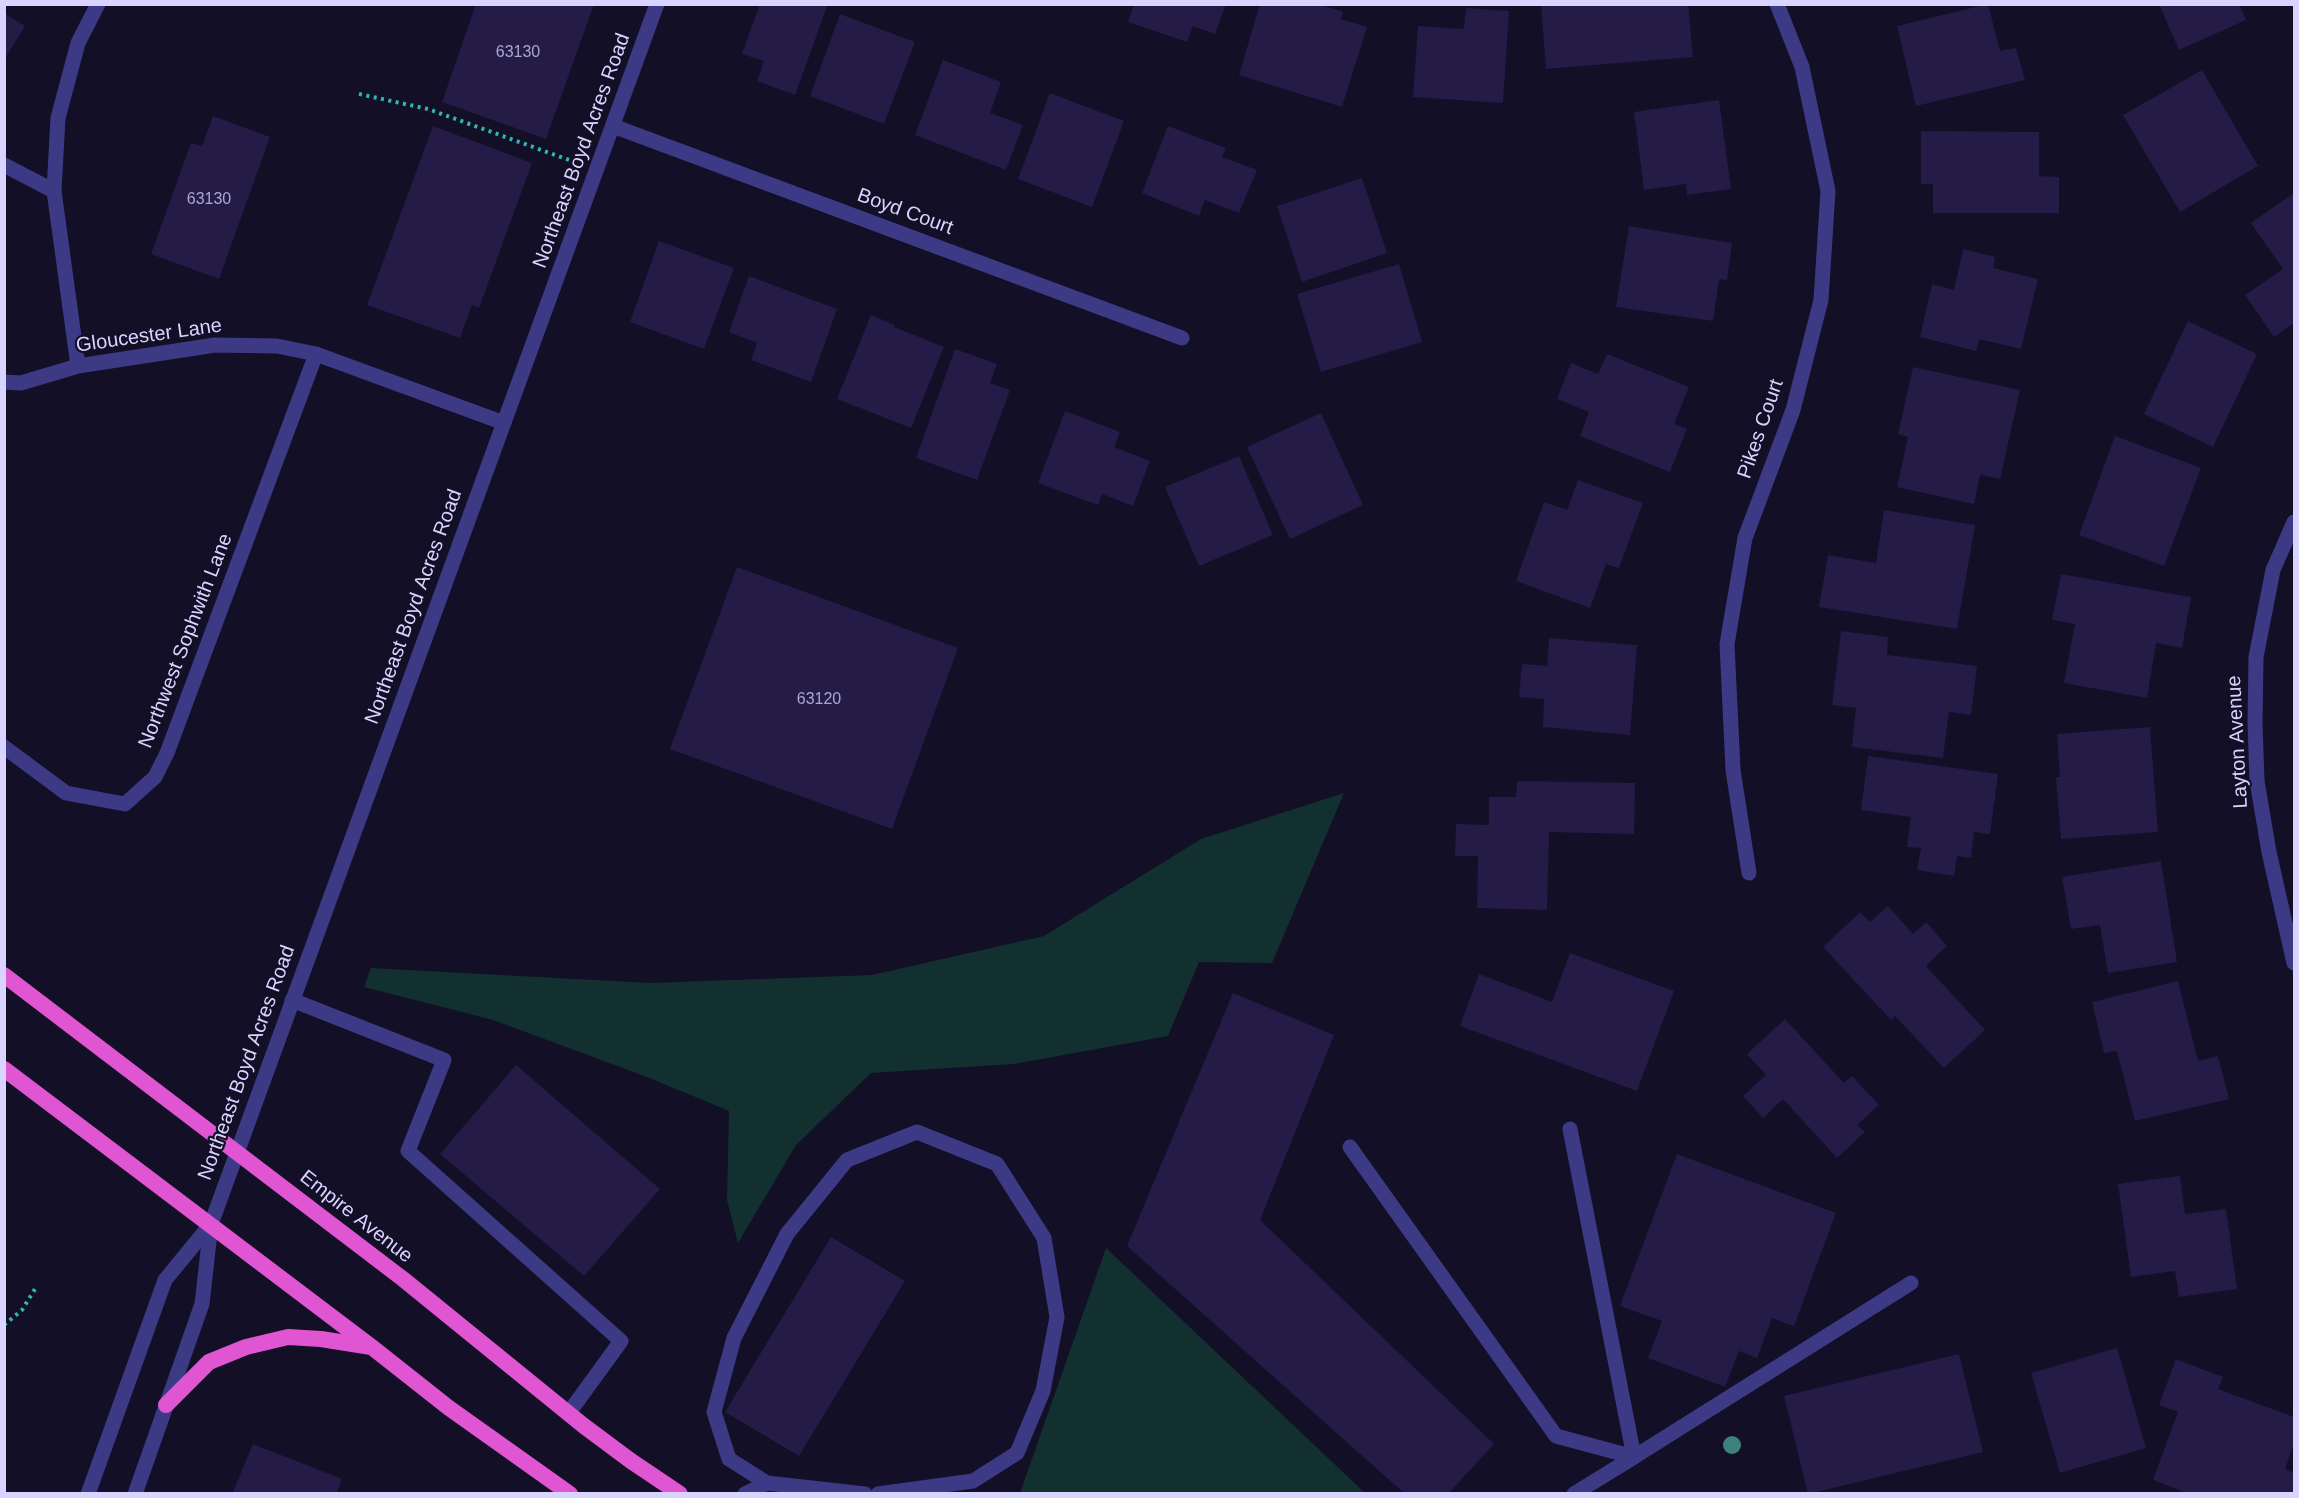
<!DOCTYPE html>
<style>
body{margin:0}
#map{position:relative;width:2299px;height:1498px;overflow:hidden;background:#130f26;font-family:Arial,sans-serif}
canvas{display:block}
.frame{position:absolute;inset:0;border:6px solid #d9d4ff;pointer-events:none}
</style>
<div id="map">
<canvas width="2299" height="1498"></canvas>
<div class="frame"></div>
</div>
<script>
const c = document.querySelector('canvas').getContext('2d');
c.lineJoin = 'round';
function fillPath(path, color) { c.fillStyle = color; c.fill(path, 'evenodd'); }
const toPath = rows => new Path2D(rows.map(r => 'M' + r).join(''));
function trace(path, color, width, dash) { c.strokeStyle = color; c.lineWidth = width; c.lineCap = dash ? 'butt' : 'round'; c.setLineDash(dash || []); c.stroke(path); }
function drawText(font, color, halo, rows, align = 'center') {
  c.font = font + ' Arial,sans-serif'; c.lineWidth = 4.5; c.setLineDash([]); c.textBaseline = 'middle'; c.strokeStyle = halo; c.fillStyle = color; for (const [text, x, y, turn = 0] of rows) {
    c.save(); c.translate(x, y); c.rotate((+turn || 0) * Math.PI / 180); c.textAlign = isNaN(turn) ? turn : align; if (halo) c.strokeText(text, 0, 0); c.fillText(text, 0, 0); c.restore();
  }
}
const green = toPath([
 [1344,793,1272,963,1199,962,1168,1036,1014,1064,871,1073,796,1145,738,1243,727,1200,729,1111,647,1077,493,1020,364,987,371,968,650,983,872,975,1044,936,1201,839],
 [1106,1248,1365,1493,1020,1493]
]);
const building = toPath([
 [476,4,594,4,546,139,442,102],
 [760,4,828,4,795,95,757,81,764,61,742,54],
 [1134,4,1226,4,1215,34,1193,26,1187,42,1128,22],
 [1260,4,1318,4,1343,12,1341,19,1367,27,1342,107,1239,75],
 [1541,4,1688,4,1693,57,1546,69],
 [1988,4,2000,51,2016,48,2025,80,1916,106,1897,26],
 [2159,4,2239,4,2246,20,2179,50],
 [1466,8,1509,11,1503,103,1413,97,1418,26,1464,29],
 [4,13,25,26,4,60],
 [840,14,915,42,884,124,810,96],
 [943,60,1001,82,990,113,1023,125,1006,170,915,135],
 [2202,70,2258,166,2180,212,2123,115],
 [1050,93,1124,121,1092,207,1018,179],
 [1719,100,1731,189,1687,195,1686,184,1644,190,1634,112],
 [213,116,270,137,219,279,151,254,191,143,202,146],
 [433,126,532,163,479,308,472,305,460,338,367,305],
 [1168,126,1226,148,1222,157,1257,170,1239,213,1205,200,1199,216,1142,193],
 [1921,131,2039,132,2039,176,2059,177,2059,213,1933,213,1933,184,1921,184],
 [1362,178,1387,253,1302,282,1277,206],
 [2294,193,2294,323,2274,337,2245,295,2283,269,2251,223],
 [1629,226,1732,243,1727,280,1719,279,1713,321,1616,307],
 [659,241,734,268,704,349,630,322],
 [1963,249,1995,257,1993,268,2038,279,2021,349,1979,339,1976,351,1920,337,1932,284,1954,290],
 [1399,264,1422,342,1321,372,1297,294],
 [749,276,837,309,811,382,751,360,757,343,729,332],
 [871,315,895,325,894,327,944,347,911,428,837,399],
 [2188,321,2257,354,2213,447,2144,414],
 [955,349,997,364,990,383,1010,390,977,480,916,458],
 [1607,354,1689,387,1674,424,1687,429,1670,472,1580,436,1589,412,1557,399,1571,363,1598,374],
 [1913,367,2020,390,2000,479,1980,475,1974,504,1897,487,1908,437,1898,434],
 [1065,411,1120,432,1114,447,1150,461,1133,506,1102,494,1098,505,1038,483],
 [1321,413,1363,505,1290,539,1247,447],
 [2115,436,2201,468,2164,566,2079,535],
 [1239,456,1273,535,1199,566,1165,487],
 [1578,480,1643,503,1619,568,1606,564,1590,608,1516,581,1544,502,1567,510],
 [1884,510,1975,525,1957,629,1819,607,1828,555,1876,563],
 [737,567,958,648,892,829,670,749],
 [2061,574,2191,597,2182,648,2156,643,2147,698,2064,683,2075,624,2052,620],
 [1841,631,1888,637,1887,655,1977,666,1971,715,1949,712,1943,758,1852,747,1856,708,1832,705],
 [1549,638,1637,645,1630,735,1543,727,1544,699,1519,697,1522,664,1547,666],
 [2150,727,2158,832,2061,839,2056,777,2060,777,2057,734],
 [1868,756,1998,774,1990,834,1974,832,1971,858,1957,856,1954,876,1917,870,1921,848,1907,847,1911,817,1861,810],
 [1517,781,1635,783,1634,834,1549,832,1547,910,1477,908,1478,856,1455,856,1456,824,1489,825,1489,797,1516,797],
 [2161,861,2177,962,2108,973,2100,925,2071,929,2062,877],
 [1888,906,1913,934,1926,922,1947,946,1926,966,1985,1030,1944,1068,1895,1016,1891,1020,1823,947,1860,912,1870,922],
 [1570,953,1674,991,1637,1091,1460,1026,1479,974,1552,1002],
 [2178,981,2198,1061,2218,1056,2229,1099,2135,1121,2117,1051,2104,1053,2092,1002],
 [1233,993,1334,1035,1260,1220,1494,1444,1448,1494,1405,1494,1127,1246],
 [1785,1019,1844,1083,1852,1076,1879,1105,1857,1125,1865,1132,1837,1158,1783,1099,1763,1118,1743,1096,1766,1075,1747,1054],
 [516,1065,660,1189,584,1276,440,1154],
 [1677,1154,1836,1213,1794,1326,1772,1318,1757,1358,1739,1351,1725,1387,1648,1358,1662,1321,1620,1306],
 [2180,1176,2185,1214,2226,1209,2237,1289,2179,1297,2175,1271,2131,1277,2118,1184],
 [831,1237,905,1281,799,1456,725,1412],
 [2117,1348,2146,1448,2060,1473,2031,1373],
 [1959,1354,1983,1452,1808,1494,1784,1396],
 [2176,1359,2223,1377,2218,1389,2294,1417,2294,1443,2285,1469,2294,1473,2294,1494,2189,1494,2153,1480,2178,1412,2159,1405],
 [253,1444,342,1479,336,1494,232,1494]
]);
const path = toPath([
 [359,94,428,109,569,160],
 [4,1325,22,1310,35,1289]
]);
const service = toPath([
 [4,165,54,191],
 [4,747,66,793,125,804,155,777,167,753,316,354],
 [292,1000,444,1060,408,1151,621,1341,568,1414],
 [1570,1129,1634,1457],
 [1350,1147,1556,1436,1634,1457,1911,1283],
 [745,1494,767,1483],
 [865,1494,767,1483,729,1459,714,1412,734,1338,787,1234,847,1160,917,1132,997,1164,1044,1238,1057,1317,1043,1391,1017,1453,973,1481,878,1494]
]);
const minor = toPath([
 [613,126,1182,338],
 [78,366,54,191,58,118,78,43,98,4],
 [4,382,21,383,78,366,215,345,277,346,316,354,504,423],
 [2294,522,2273,570,2256,657,2255,723,2257,781,2269,852,2294,963],
 [1749,873,1733,770,1727,644,1745,538,1793,410,1821,300,1828,191,1802,67,1777,4],
 [1574,1494,1634,1457]
]);
const tertiary = toPath([
 [88,1494,165,1280,211,1224],
 [135,1494,202,1304,211,1224,657,4]
]);
const trunk = toPath([
 [4,975,403,1279,584,1426,631,1461,680,1494],
 [4,1069,373,1348,449,1408,570,1494],
 [166,1405,209,1362,246,1347,288,1337,321,1339,371,1347]
]);
const trees = [
 [1732,1445]
];
const numberNames = [
 ["63130",518,53],
 ["63130",209,200],
 ["63120",819,700]
];
const streetNames = [
 ["Northeast Boyd Acres Road",582,151,-70],
 ["Boyd Court",905,212,20],
 ["Gloucester Lane",149,336,-8],
 ["Pikes Court",1761,429,-71],
 ["Northeast Boyd Acres Road",414,607,-70],
 ["Northwest Sophwith Lane",186,641,-69],
 ["Layton Avenue",2238,742,-93],
 ["Northeast Boyd Acres Road",247,1063,-70],
 ["Empire Avenue",356,1217,38]
];
fillPath(green, '#12302f');
fillPath(building, '#241b47');
trace(path, '#2fb8b0', 4, [3, 4.5]);
trace(service, '#3d3a85', 15);
trace(minor, '#3d3a85', 15);
trace(tertiary, '#3d3a85', 15);
trace(trunk, '#e055d1', 16);
c.fillStyle = '#3d827b';
for (const [x, y] of trees) { c.beginPath(); c.arc(x, y, 9, 0, 2 * Math.PI); c.fill(); }
drawText('16px', '#aca6d1', null, numberNames);
drawText('20px', '#d9d4ff', '#130f26', streetNames);
</script>
